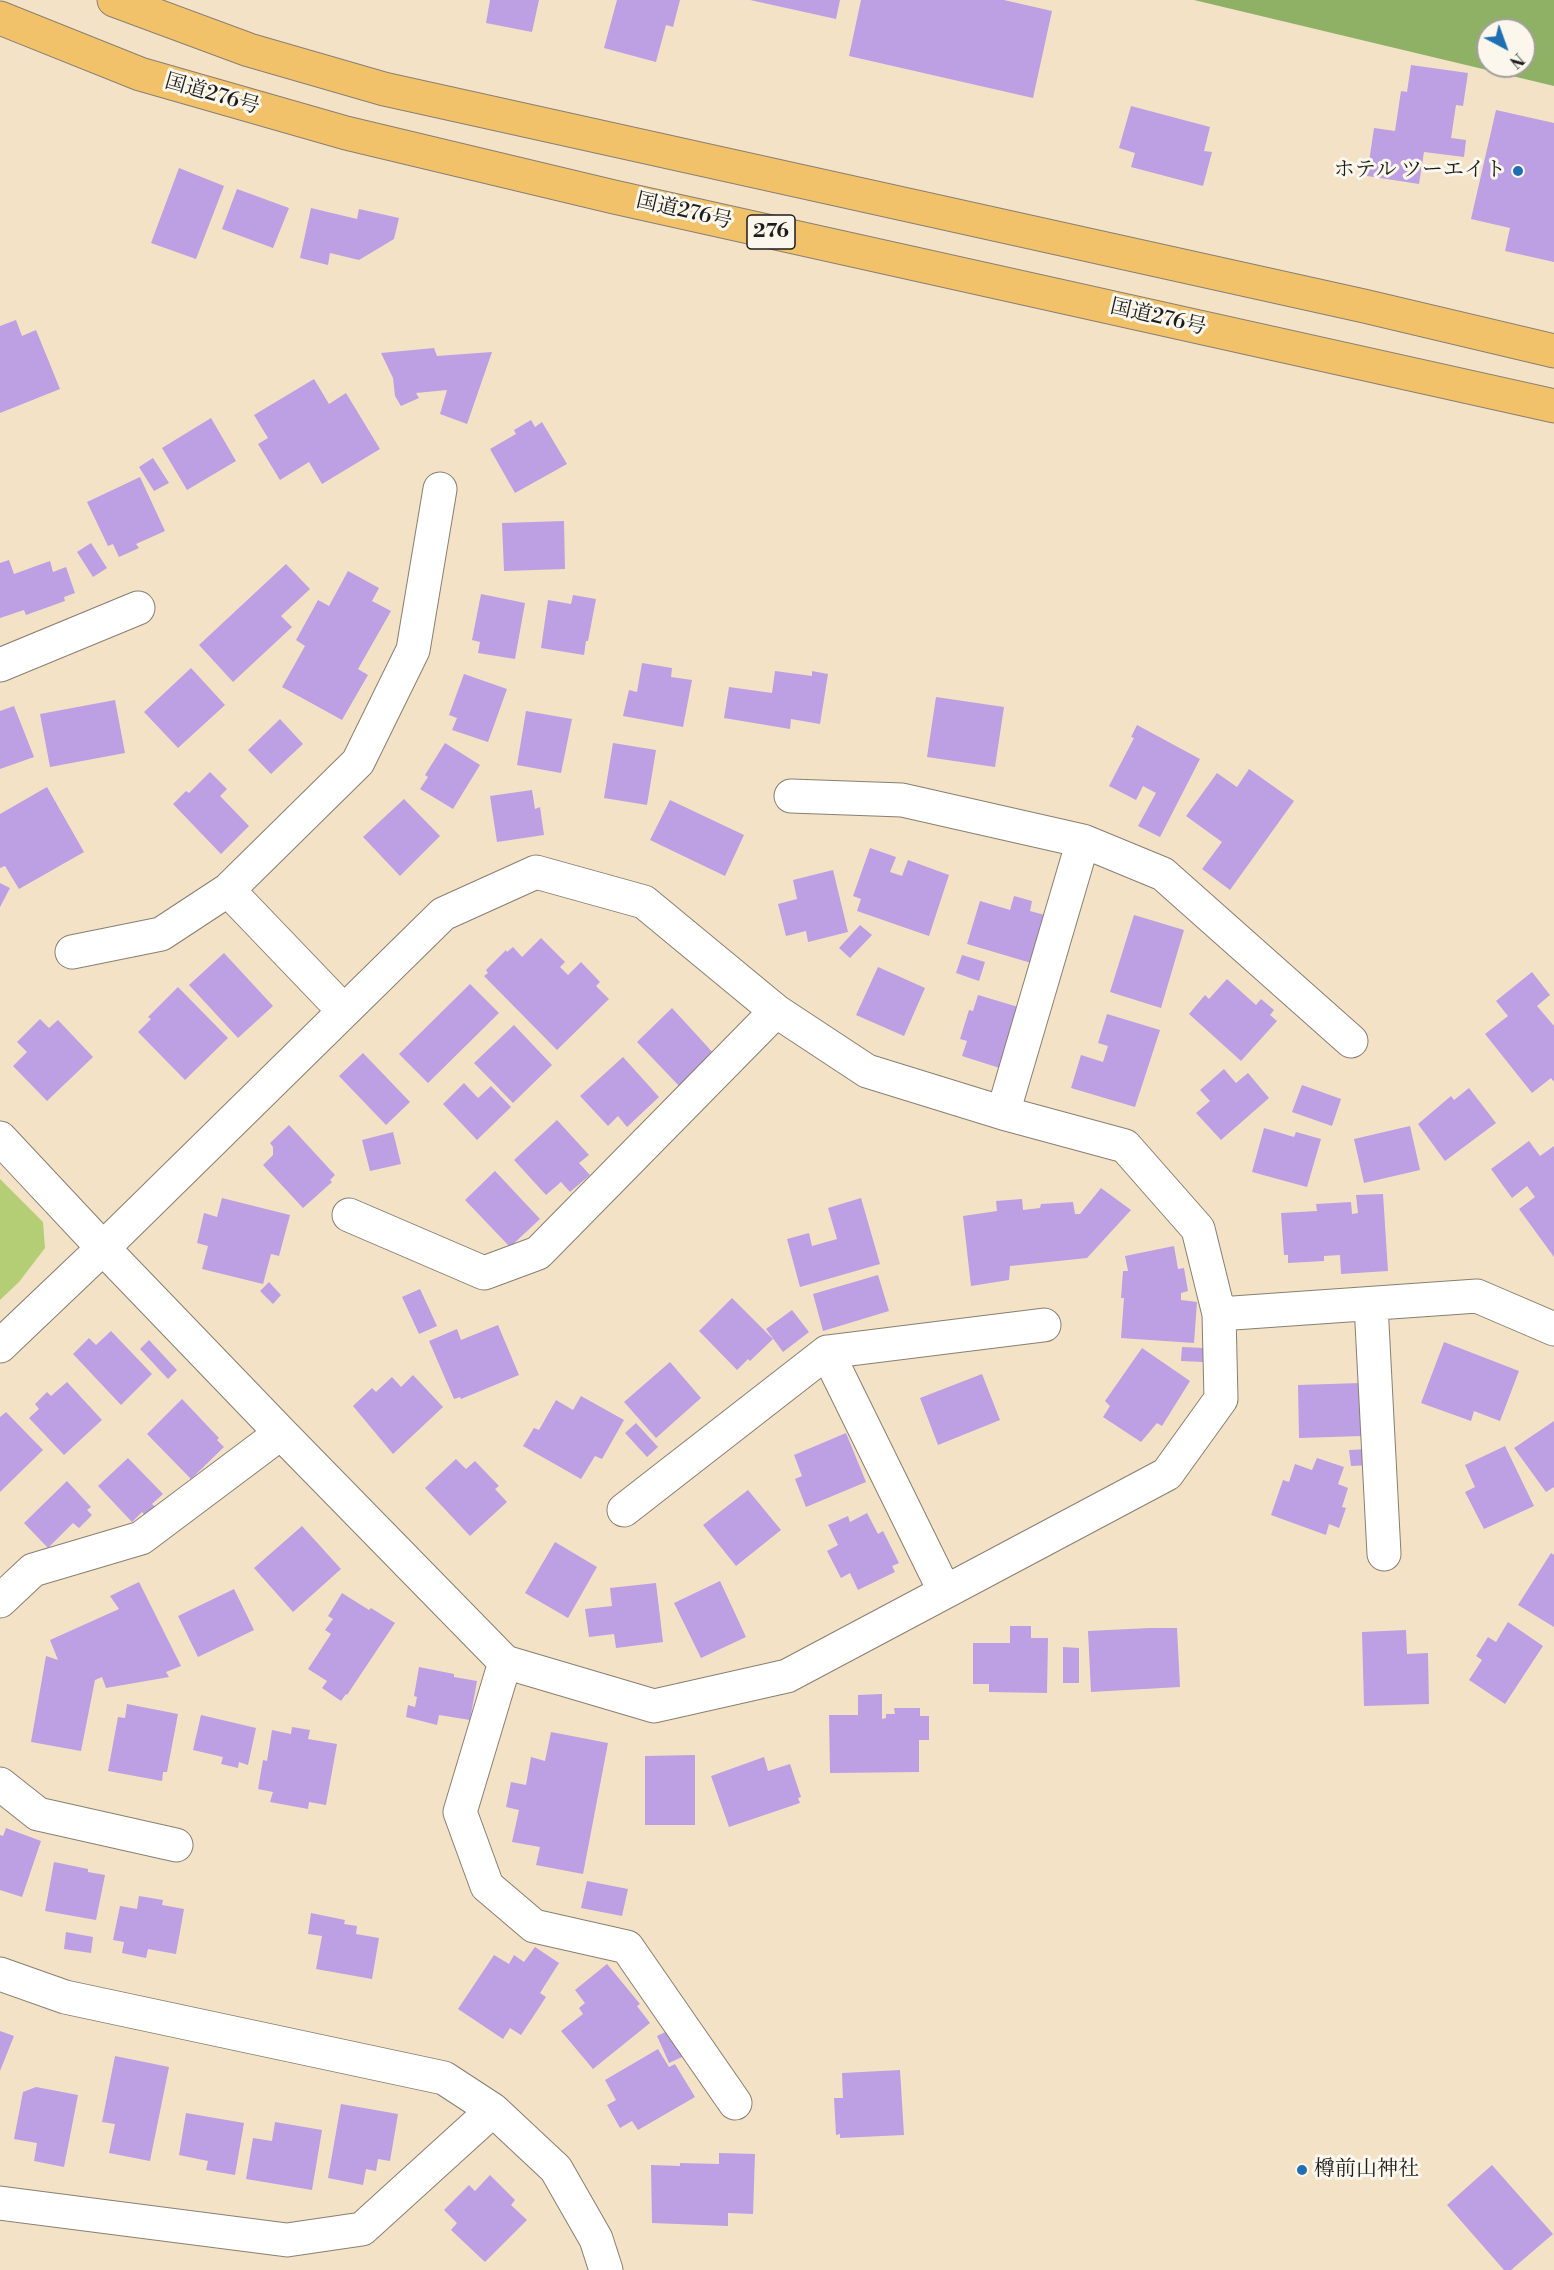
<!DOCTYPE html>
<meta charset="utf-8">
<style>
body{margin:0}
#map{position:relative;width:1554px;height:2270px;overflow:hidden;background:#f4e2c7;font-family:"Libre Bodoni",serif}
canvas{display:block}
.north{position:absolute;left:1476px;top:18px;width:60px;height:60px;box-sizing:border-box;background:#fbf7ec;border:2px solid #a29f99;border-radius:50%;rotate:139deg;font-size:16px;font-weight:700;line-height:24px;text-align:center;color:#1c1c1c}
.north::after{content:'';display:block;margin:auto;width:21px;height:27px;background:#1f6fb2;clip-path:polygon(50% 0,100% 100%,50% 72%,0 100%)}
</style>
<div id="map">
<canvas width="1554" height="2270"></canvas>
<div class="north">N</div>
</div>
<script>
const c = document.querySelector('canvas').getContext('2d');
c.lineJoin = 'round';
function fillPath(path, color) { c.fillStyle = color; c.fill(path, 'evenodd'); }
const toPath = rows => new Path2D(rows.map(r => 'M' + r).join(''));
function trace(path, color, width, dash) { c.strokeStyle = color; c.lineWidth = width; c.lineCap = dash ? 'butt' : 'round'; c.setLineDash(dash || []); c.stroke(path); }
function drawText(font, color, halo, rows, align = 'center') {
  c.font = font + ' "Libre Bodoni","Noto Serif JP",serif'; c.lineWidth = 6; c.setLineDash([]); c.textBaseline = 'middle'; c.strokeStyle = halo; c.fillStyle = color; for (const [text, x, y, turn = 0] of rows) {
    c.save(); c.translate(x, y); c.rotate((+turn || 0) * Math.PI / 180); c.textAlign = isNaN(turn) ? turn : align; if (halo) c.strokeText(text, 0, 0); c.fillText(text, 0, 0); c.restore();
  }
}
const green = toPath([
 [0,1179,43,1222,45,1248,19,1282,0,1300]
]);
const forest = toPath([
 [1194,0,1554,0,1554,86],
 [1488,30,1524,30,1524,66,1488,66]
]);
const building = toPath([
 [490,0,539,0,532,32,486,23],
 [617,0,680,0,673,27,666,25,656,62,604,48],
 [750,0,840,0,836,19],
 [861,0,1004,0,1052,11,1033,98,849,56],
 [1411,65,1468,73,1463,106,1456,105,1451,138,1466,140,1464,157,1424,152,1419,184,1367,176,1374,128,1395,131,1401,91,1407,92],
 [1131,106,1210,127,1204,151,1212,152,1203,186,1131,167,1135,153,1119,148],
 [1496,110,1554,123,1554,262,1505,251,1510,228,1471,219],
 [179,168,224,186,196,259,151,243],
 [237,189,289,208,273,248,222,229],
 [311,208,357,219,359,209,399,218,394,239,359,260,330,253,328,265,300,258],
 [16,320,22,336,36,330,60,389,0,413,0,326],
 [434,348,437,356,492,352,467,424,440,414,447,390,416,393,419,398,401,406,395,396,393,378,381,353],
 [314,379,329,404,346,393,380,449,322,484,309,462,280,480,258,444,268,438,254,415],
 [211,418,236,461,187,490,162,448],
 [531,420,535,427,542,422,567,464,515,493,490,449,516,434,514,430],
 [153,458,169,483,154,491,139,467],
 [140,477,165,531,136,544,139,548,119,557,113,544,108,546,87,502],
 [564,521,565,569,504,571,502,523],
 [91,543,107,568,93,577,77,552],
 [9,560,14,574,50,561,53,572,66,567,75,593,64,597,65,601,26,615,24,610,0,618,0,563],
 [286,564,310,589,281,616,292,627,233,682,199,645],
 [348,571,379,588,372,601,391,611,358,669,368,675,342,720,282,687,305,646,296,640,318,600,329,606],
 [481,594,525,603,515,659,478,653,480,642,472,640],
 [573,595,596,599,588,641,586,641,584,655,541,648,548,600,571,604],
 [642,663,672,668,671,677,692,680,683,727,623,716,629,690,637,692],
 [191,668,225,705,178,748,144,712],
 [775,671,812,676,812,671,828,674,820,724,791,719,790,729,724,718,729,687,772,693],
 [464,674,507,689,488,742,452,730,457,718,449,715],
 [936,697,1004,707,995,767,927,757],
 [115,700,125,753,50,767,40,714],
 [14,706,34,757,0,769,0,711],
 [526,711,572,719,561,773,517,765],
 [280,719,303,744,271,774,248,750],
 [1137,725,1200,759,1160,837,1138,826,1156,793,1143,786,1136,800,1109,786,1134,738,1131,737],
 [445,743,480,765,453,809,420,789,428,777,425,775],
 [613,743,656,750,647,805,604,798],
 [1249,769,1294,801,1230,890,1202,869,1222,842,1186,816,1217,773,1237,787],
 [210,772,227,789,220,796,249,826,221,854,173,804,186,791,189,793],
 [47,787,84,852,19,889,5,866,0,868,0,814],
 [532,790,535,809,540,807,544,835,497,842,490,796],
 [404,799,440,836,400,876,363,837],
 [670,800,744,835,725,876,650,840],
 [870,848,896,857,890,872,902,876,908,860,949,875,929,936,857,911,861,899,853,896],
 [833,870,848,932,808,942,806,931,786,936,778,904,797,899,793,880],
 [0,883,10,888,0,907],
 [1014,896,1032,901,1030,911,1052,917,1038,965,967,944,980,901,1010,910],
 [1134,915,1184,930,1161,1008,1110,992],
 [860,925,872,935,850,958,839,948],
 [541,938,565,962,560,967,568,975,581,962,600,982,596,986,609,999,557,1050,484,976,488,973,486,970,506,950,507,952,513,947,522,957],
 [224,953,273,1006,238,1038,189,985],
 [962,955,985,962,979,981,956,973],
 [878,967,925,988,904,1036,856,1015],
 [1532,972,1550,995,1537,1006,1554,1026,1554,1082,1551,1078,1532,1093,1485,1034,1508,1016,1496,1001],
 [1227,979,1256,1005,1261,999,1274,1010,1270,1015,1277,1021,1241,1061,1189,1014,1205,995,1209,999],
 [470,984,499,1013,428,1083,399,1054],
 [178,987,228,1038,185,1080,138,1032,151,1019,148,1017],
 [978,995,1025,1009,1006,1070,962,1056,967,1041,960,1039,969,1010,973,1011],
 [672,1008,716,1056,682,1089,637,1042],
 [1107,1014,1160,1030,1135,1107,1071,1088,1081,1055,1103,1062,1108,1046,1098,1043],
 [40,1019,49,1028,58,1020,93,1057,47,1101,13,1066,27,1052,17,1042],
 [514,1025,552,1065,513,1103,474,1063],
 [363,1053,410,1102,386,1125,339,1076],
 [623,1057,659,1097,627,1127,618,1116,608,1126,580,1096],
 [1224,1069,1236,1083,1248,1073,1269,1098,1221,1140,1196,1113,1210,1101,1200,1090],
 [464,1083,478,1098,491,1086,511,1107,477,1140,443,1104],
 [1302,1085,1341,1099,1332,1126,1292,1112],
 [1469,1088,1496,1123,1445,1161,1418,1124,1451,1096,1454,1100],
 [557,1120,589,1155,579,1163,590,1175,570,1192,561,1182,546,1195,514,1160],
 [289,1125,335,1175,330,1180,332,1182,303,1208,263,1165,273,1155,273,1147,270,1143],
 [1410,1126,1420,1170,1364,1183,1354,1139],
 [1264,1128,1294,1137,1296,1132,1321,1139,1307,1187,1252,1172],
 [393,1132,401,1164,370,1171,362,1140],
 [1529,1141,1540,1156,1554,1146,1554,1257,1519,1209,1535,1197,1527,1186,1512,1198,1491,1169],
 [495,1171,540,1219,510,1247,465,1200],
 [1101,1188,1131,1210,1087,1258,1010,1266,1009,1280,971,1286,963,1216,997,1211,996,1201,1022,1199,1023,1210,1040,1208,1041,1204,1073,1202,1075,1214,1080,1214],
 [1383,1194,1388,1271,1341,1274,1340,1255,1324,1256,1324,1261,1288,1263,1288,1255,1284,1255,1281,1213,1317,1211,1316,1204,1351,1202,1352,1214,1358,1213,1356,1195],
 [222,1198,290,1215,279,1256,271,1254,263,1284,202,1269,208,1246,197,1243,204,1213,217,1217],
 [861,1198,880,1264,800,1287,787,1239,809,1233,812,1246,837,1239,828,1208],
 [1174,1246,1178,1269,1184,1268,1188,1291,1181,1293,1181,1300,1197,1302,1194,1343,1121,1338,1124,1298,1121,1298,1123,1271,1128,1271,1125,1256],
 [878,1275,889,1311,823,1331,813,1294],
 [269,1282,281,1295,273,1304,260,1291],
 [420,1289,437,1326,419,1334,402,1297],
 [732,1298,773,1339,750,1361,748,1359,737,1370,699,1331],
 [792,1310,809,1332,783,1352,766,1329],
 [498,1325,519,1375,461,1399,460,1397,454,1399,429,1341,457,1329,461,1340],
 [111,1331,152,1374,121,1405,73,1354,89,1338,96,1345],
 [149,1340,177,1370,168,1379,140,1349],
 [1444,1342,1519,1371,1500,1421,1474,1411,1471,1421,1421,1403],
 [1182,1347,1204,1348,1204,1362,1181,1361],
 [1142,1348,1190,1381,1162,1426,1157,1423,1141,1442,1103,1417,1110,1406,1105,1401],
 [670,1362,701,1398,656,1438,624,1402],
 [982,1374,1000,1420,938,1445,920,1398],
 [413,1375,443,1407,393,1454,353,1406,372,1388,376,1392,392,1377,401,1387],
 [67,1382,102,1420,64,1455,29,1418,39,1409,35,1404,47,1392,51,1396],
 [1360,1383,1362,1436,1299,1438,1298,1385],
 [581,1396,624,1420,602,1459,595,1456,581,1479,523,1446,534,1428,539,1430,556,1400,573,1410],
 [182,1399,219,1438,217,1440,224,1447,191,1479,147,1434],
 [6,1412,43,1450,0,1492,0,1417],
 [1554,1421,1554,1487,1546,1492,1514,1448],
 [636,1423,658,1447,647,1457,625,1433],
 [846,1433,866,1482,806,1507,795,1479,802,1476,794,1455],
 [1505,1446,1534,1506,1484,1529,1465,1492,1475,1487,1465,1465],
 [1370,1449,1371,1465,1351,1466,1349,1450],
 [128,1458,163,1494,152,1504,160,1511,150,1521,142,1512,132,1522,98,1486],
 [1317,1458,1344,1467,1338,1484,1348,1488,1342,1507,1346,1508,1339,1528,1329,1524,1326,1535,1271,1515,1283,1480,1289,1482,1295,1464,1312,1470],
 [456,1459,466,1469,475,1461,499,1486,495,1489,507,1502,470,1536,425,1488],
 [67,1481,91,1507,87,1510,92,1515,79,1528,73,1523,48,1548,24,1523],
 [748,1490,781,1530,736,1566,703,1525],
 [867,1513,878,1534,883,1531,899,1563,892,1566,895,1572,858,1590,850,1573,841,1578,827,1551,838,1545,828,1525,848,1516,850,1522],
 [302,1526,341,1569,293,1612,254,1568],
 [555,1542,597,1567,568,1618,525,1593],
 [1551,1553,1554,1555,1554,1627,1518,1605],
 [720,1581,746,1637,701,1658,674,1603],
 [139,1582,181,1666,166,1672,169,1677,106,1688,102,1677,95,1680,81,1751,31,1742,46,1656,58,1660,50,1640,119,1609,110,1596],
 [656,1583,663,1642,616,1648,614,1634,589,1637,585,1609,612,1606,610,1588],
 [234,1589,254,1630,198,1657,178,1616],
 [342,1593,369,1610,371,1608,395,1623,347,1695,346,1694,341,1701,322,1688,327,1681,308,1669,331,1634,325,1630,333,1619,328,1616],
 [1508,1622,1543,1646,1505,1704,1469,1680,1482,1660,1476,1656,1488,1637,1496,1642],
 [1010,1626,1031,1626,1031,1638,1048,1638,1047,1693,989,1692,989,1684,973,1684,973,1643,1010,1643],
 [1150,1628,1177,1628,1180,1687,1091,1692,1088,1631],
 [1406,1630,1407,1654,1428,1653,1429,1704,1364,1706,1362,1632],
 [1063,1647,1079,1648,1079,1683,1063,1683],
 [419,1667,454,1674,454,1677,477,1681,470,1720,439,1715,437,1725,406,1717,408,1705,415,1707,417,1697,414,1696],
 [882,1694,882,1719,886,1718,886,1714,895,1714,894,1708,920,1708,920,1716,929,1716,929,1740,919,1740,919,1772,830,1773,829,1715,858,1715,858,1695],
 [127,1704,178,1714,167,1772,163,1772,162,1781,108,1771,118,1717,125,1718],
 [201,1715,256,1728,248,1765,239,1762,238,1768,221,1764,223,1757,193,1750],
 [292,1727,310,1730,308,1739,337,1744,326,1805,309,1802,308,1809,270,1802,273,1792,258,1789,263,1760,267,1761,272,1730,291,1734],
 [551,1732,608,1743,583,1874,536,1865,540,1847,512,1842,519,1810,506,1807,511,1782,526,1785,531,1757,545,1761],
 [695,1755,695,1825,645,1825,645,1756],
 [764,1757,768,1771,790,1764,801,1797,798,1798,800,1803,729,1827,711,1776],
 [6,1828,41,1841,22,1897,0,1890,0,1835,3,1836],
 [54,1862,88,1869,88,1872,105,1875,96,1920,45,1911],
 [587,1881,628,1889,622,1916,581,1908],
 [139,1896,163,1900,162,1905,184,1909,176,1954,148,1949,146,1958,122,1953,124,1942,113,1940,120,1906,137,1909],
 [311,1913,345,1920,344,1924,357,1926,356,1934,379,1938,372,1979,316,1969,322,1936,308,1934],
 [66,1932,93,1937,91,1953,64,1949],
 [535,1947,559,1963,540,1993,546,1997,521,2035,510,2028,503,2039,458,2009,494,1955,509,1964,514,1955,524,1962],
 [607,1964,640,2004,637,2006,650,2023,593,2069,561,2031,583,2014,579,2008,585,2003,575,1990],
 [682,2024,695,2051,669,2063,657,2036],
 [0,2031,14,2036,0,2071],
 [658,2049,669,2067,675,2064,695,2097,638,2130,632,2121,620,2128,607,2105,616,2100,605,2080],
 [115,2056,169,2067,150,2161,109,2153,115,2124,102,2122],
 [900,2070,904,2135,840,2138,840,2134,836,2135,834,2098,843,2098,842,2073],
 [36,2087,78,2095,64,2167,34,2161,37,2143,14,2139,23,2092],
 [341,2104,398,2114,390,2161,378,2159,376,2171,366,2169,363,2185,328,2178],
 [186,2113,244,2123,235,2175,206,2170,208,2161,179,2155],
 [275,2122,322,2130,312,2190,246,2179,253,2138,272,2141],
 [719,2153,755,2154,753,2214,728,2213,728,2226,652,2223,651,2165,680,2166,680,2163,719,2164],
 [1492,2165,1553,2234,1511,2270,1504,2270,1447,2205],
 [490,2175,515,2200,511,2205,527,2220,485,2262,451,2230,457,2223,444,2210,469,2185,475,2191]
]);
const minor = toPath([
 [0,665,138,608],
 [791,796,902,800,1083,841,1163,874,1351,1041],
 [228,890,344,1011],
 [72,952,161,934,228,890,358,762,413,650,440,489],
 [1003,1113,1083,841],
 [0,1138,103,1248,281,1433,505,1662,654,1706,787,1676,1167,1474,1221,1399,1219,1314,1198,1229,1125,1146,1003,1113,867,1071,776,1011,644,902,536,872,443,914,103,1248,0,1346],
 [349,1215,484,1273,538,1253,776,1011],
 [1371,1304,1384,1554],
 [1219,1314,1477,1296,1554,1329],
 [827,1352,945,1592],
 [624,1510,827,1352,1044,1325],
 [0,1601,33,1570,141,1538,281,1433],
 [505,1662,460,1812,487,1886,534,1926,627,1947,735,2103],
 [0,1784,38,1814,176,1845],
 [0,1974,65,1997,444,2078,493,2110,556,2169,596,2239,606,2270],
 [0,2203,287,2240,362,2229,493,2110]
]);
const trunk = toPath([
 [114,0,249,50,384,89,1364,306,1554,351],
 [0,18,140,74,346,133,614,197,1554,406]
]);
const markers = [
 [1518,171,6,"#1f6fb2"],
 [1302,2170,6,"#1f6fb2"]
];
const shields = [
 [771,232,48]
];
const shieldNames = [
 ["276",771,232]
];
const streetNames = [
 ["国道276号",212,95,16],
 ["国道276号",684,212,13],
 ["国道276号",1158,318,13]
];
const poiNames = [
 ["ホテル ツーエイト",1506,171],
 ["樽前山神社",1314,2170,"left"]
];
fillPath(green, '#b3ce74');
fillPath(forest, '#8eb166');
fillPath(building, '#bd9fe3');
trace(minor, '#887f72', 35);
trace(trunk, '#887f72', 35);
trace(minor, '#fff', 33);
trace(trunk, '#f2c26a', 33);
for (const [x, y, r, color] of markers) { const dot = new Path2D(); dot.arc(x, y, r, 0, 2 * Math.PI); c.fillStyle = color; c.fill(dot); trace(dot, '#fbf7ec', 2); }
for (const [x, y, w] of shields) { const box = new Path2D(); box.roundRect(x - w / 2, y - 17, w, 34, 4.5); c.fillStyle = '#fbf7ec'; c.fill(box); trace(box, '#1c1c1c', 1.5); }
drawText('bold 20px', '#1c1c1c', null, shieldNames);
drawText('21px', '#1c1c1c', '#fbf7ec', streetNames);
drawText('21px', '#1c1c1c', '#fbf7ec', poiNames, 'right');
</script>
